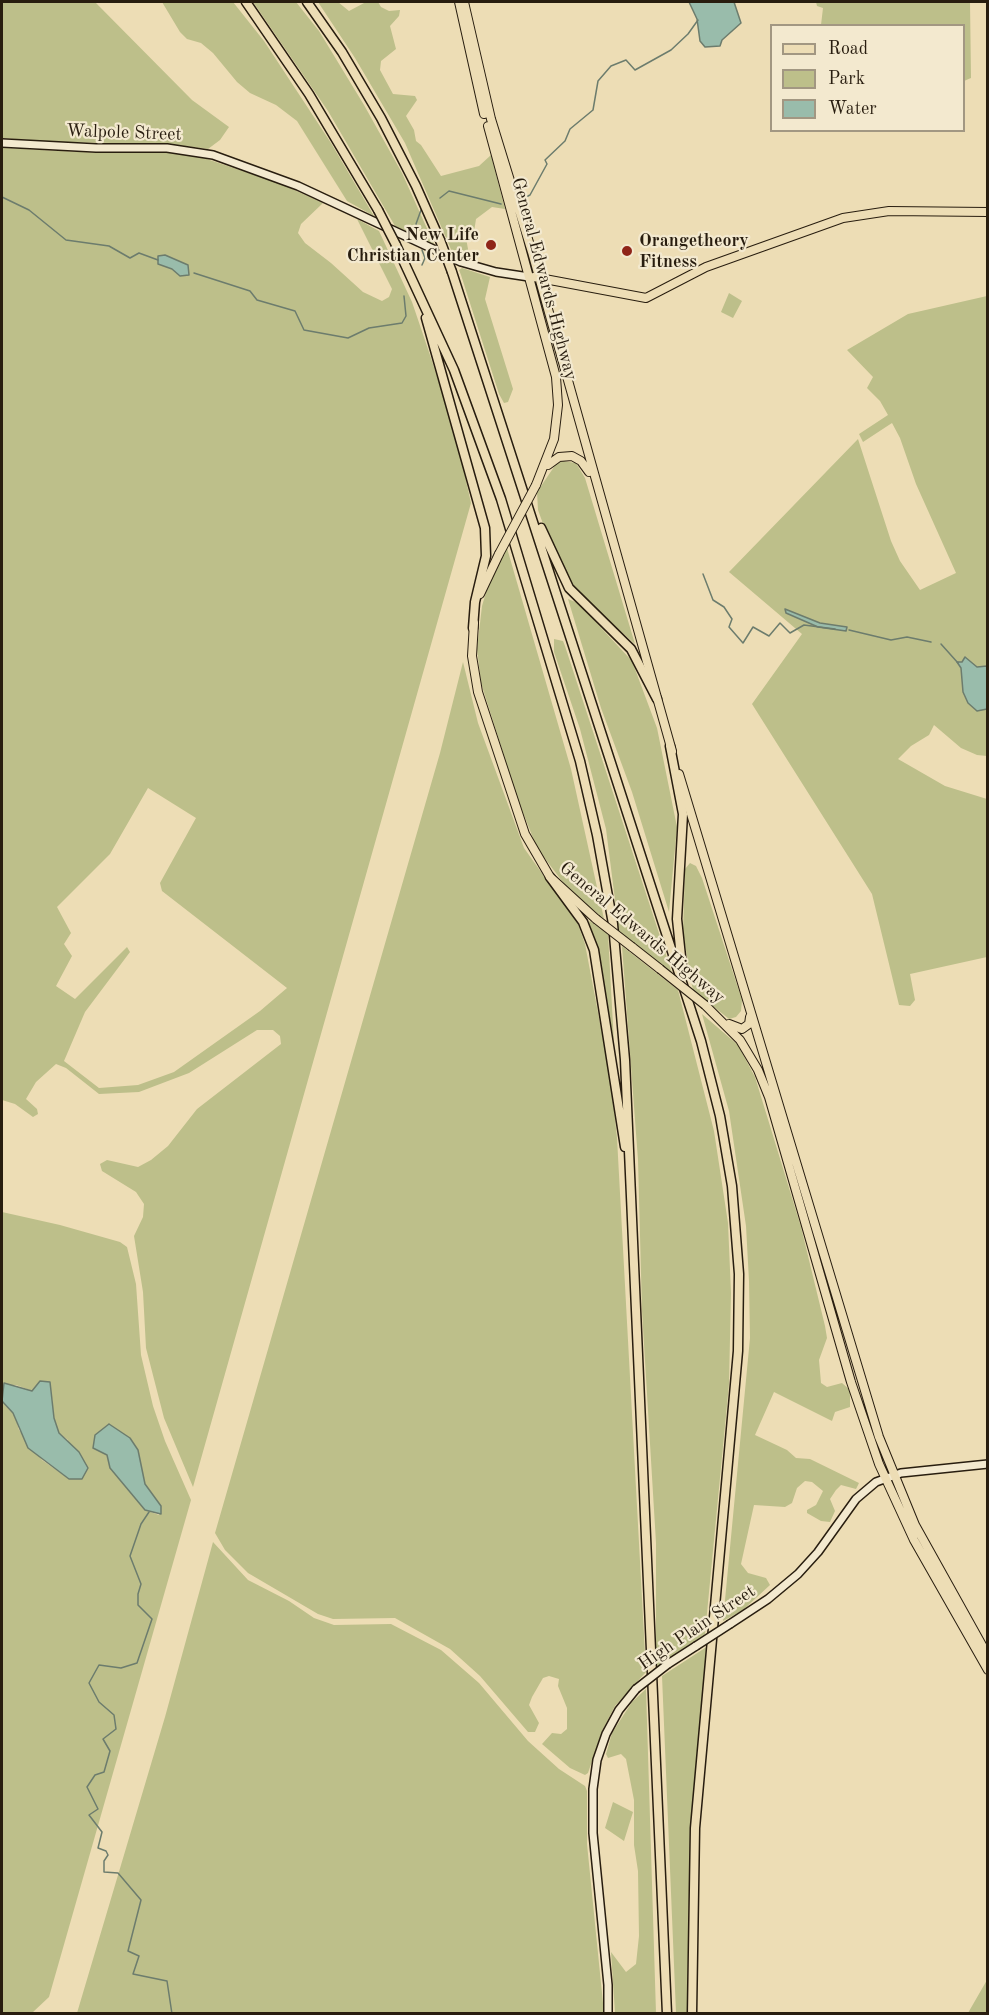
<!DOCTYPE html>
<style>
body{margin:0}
#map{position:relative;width:989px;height:2015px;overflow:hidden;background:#edddb5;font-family:"Old Standard TT",serif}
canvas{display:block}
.frame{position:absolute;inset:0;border:3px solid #281d0f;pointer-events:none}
.legend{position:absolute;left:770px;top:24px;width:195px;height:108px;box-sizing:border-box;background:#f3e9cf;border:2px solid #a29782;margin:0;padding:8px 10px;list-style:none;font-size:18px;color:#281d0f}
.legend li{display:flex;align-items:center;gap:12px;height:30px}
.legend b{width:30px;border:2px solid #a29782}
</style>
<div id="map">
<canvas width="989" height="2015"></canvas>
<div class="frame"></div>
<ul class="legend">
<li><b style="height:8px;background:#edddb5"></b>Road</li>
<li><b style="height:16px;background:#bdbf8a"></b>Park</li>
<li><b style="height:16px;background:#99bcab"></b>Water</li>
</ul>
</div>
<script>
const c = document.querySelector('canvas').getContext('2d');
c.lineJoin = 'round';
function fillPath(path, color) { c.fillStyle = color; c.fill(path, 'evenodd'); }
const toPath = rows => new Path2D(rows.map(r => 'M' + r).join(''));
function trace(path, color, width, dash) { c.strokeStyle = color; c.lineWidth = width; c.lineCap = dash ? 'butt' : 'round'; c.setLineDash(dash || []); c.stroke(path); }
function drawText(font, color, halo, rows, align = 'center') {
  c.font = font + ' "Old Standard TT",serif'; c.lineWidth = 4.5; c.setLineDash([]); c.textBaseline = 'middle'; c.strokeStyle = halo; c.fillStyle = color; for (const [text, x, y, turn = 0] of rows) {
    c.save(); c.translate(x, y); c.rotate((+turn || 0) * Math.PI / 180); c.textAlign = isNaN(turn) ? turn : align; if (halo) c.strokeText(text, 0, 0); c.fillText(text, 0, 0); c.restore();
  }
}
const green = toPath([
 [2,2,95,2,192,100,229,127,220,140,208,149,170,144,56,142,2,138],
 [162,2,233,2,264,41,331,143,374,216,347,201,297,121,276,105,250,93,237,82,213,53,201,43,187,39,180,32],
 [253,2,296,2,319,31,364,105,402,173,434,244,395,226,328,111],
 [318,2,338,2,349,11,366,2,378,2,381,7,389,11,400,10,399,16,390,26,396,49,381,61,380,70,393,94,415,96,417,100,406,116,414,130,416,141,421,145,441,176,479,166,491,155,505,209,492,207,476,219,474,232,466,238,470,260,453,254,405,143,355,58],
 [816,2,970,2,971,78,964,81,964,26,821,25,823,8,817,6],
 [2,148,99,153,167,152,195,155,281,184,323,203,301,224,298,233,305,243,331,263,363,292,382,301,389,297,392,289,357,219,379,231,412,302,431,358,456,436,471,503,193,1487,164,1418,146,1348,143,1292,134,1236,143,1217,144,1204,136,1192,102,1171,100,1164,107,1160,138,1167,151,1160,168,1146,197,1109,281,1044,280,1036,273,1030,257,1030,189,1073,139,1092,99,1094,66,1068,56,1064,36,1082,26,1099,37,1109,38,1114,33,1117,15,1104,2,1100],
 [148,788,196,818,160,883,162,891,287,988,260,1011,174,1072,138,1085,99,1088,64,1061,85,1012,130,952,127,947,75,999,56,986,72,956,64,944,71,933,57,907,110,854],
 [462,268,490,277,485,299,513,389,508,402,504,403,499,394,461,275,459,270],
 [729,293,742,301,733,318,721,312],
 [987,296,987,756,977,755,961,748,934,725,929,735,911,746,898,759,945,786,987,799,987,957,910,974,915,1000,910,1006,899,1005,872,894,752,704,802,634,729,572,858,439,891,541,900,561,920,590,956,573,916,484,900,438,892,423,863,442,859,434,888,415,880,401,867,388,873,377,847,350,908,314],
 [563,461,576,463,585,478,635,644,572,587,546,532,538,510,537,492,556,464],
 [507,548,571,769,604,919,568,889,537,848,518,800,481,683,477,649,482,606,489,582],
 [568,599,578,603,632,661,657,728,677,827,669,912,632,792,601,708],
 [554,639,563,641,565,646,672,973,619,931,606,829,580,729,554,652],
 [463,662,478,723,524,848,578,924,585,944,611,1081,617,1138,646,1672,615,1706,602,1731,588,1773,585,1775,570,1768,542,1744,552,1733,561,1734,567,1729,567,1708,558,1686,559,1679,549,1676,543,1678,532,1697,529,1705,539,1723,535,1732,528,1732,480,1676,450,1649,395,1618,333,1619,318,1614,248,1573,225,1550,215,1533,440,753],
 [690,863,696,866,702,878,742,1000,741,1011,736,1017,729,1019,694,991,692,986,683,932,685,869],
 [590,921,608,934,614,1043,601,963,588,923],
 [622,946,678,990,714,1131,728,1223,731,1293,729,1384,705,1634,656,1667,656,1543,642,1311,638,1160],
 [702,1014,738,1045,755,1077,801,1227,825,1326,827,1338,819,1360,821,1383,827,1387,842,1383,850,1390,850,1407,835,1412,832,1421,774,1392,755,1435,787,1450,796,1458,810,1459,859,1483,856,1489,841,1485,836,1490,830,1499,835,1511,830,1522,821,1521,807,1513,807,1510,816,1505,823,1491,812,1482,805,1481,797,1488,792,1503,785,1507,754,1505,741,1564,748,1573,766,1578,770,1585,743,1610,723,1621,750,1338,749,1281,746,1226,729,1111],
 [2,1212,60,1225,120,1242,127,1247,136,1284,141,1355,153,1406,165,1441,191,1500,49,1997,32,2013,2,2013,2,1401,14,1413,19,1430,42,1460,69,1479,68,1440,59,1433,54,1418,52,1398,16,1385,2,1385],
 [109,1424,131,1440,138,1450,145,1484,161,1506,159,1515,145,1510,110,1468,107,1455,93,1448,95,1436],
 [213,1542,248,1580,289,1601,314,1618,334,1625,391,1624,441,1650,479,1683,528,1741,559,1769,585,1786,587,1791,587,1844,604,2013,77,2013,165,1717],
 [708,1646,690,1848,687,2013,676,2013,662,1676],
 [646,1689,656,2013,615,2013,611,1952,626,1972,636,1964,639,1936,638,1871,634,1845,634,1800,626,1759,621,1754,608,1758,606,1754,612,1733,632,1702],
 [613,1802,633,1812,624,1841,605,1828],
 [987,1980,987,2013,968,2013]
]);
const water = toPath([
 [689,2,734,2,741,23,722,40,720,46,705,47,700,41,697,19,689,2],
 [165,255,188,265,189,275,180,276,172,269,158,264,158,256,165,255],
 [785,609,820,623,847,627,846,631,818,627,786,613,785,609],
 [965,657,977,667,987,666,987,709,977,711,968,703,963,692,961,668,957,662,962,662,965,657],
 [40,1381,50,1382,54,1418,59,1433,79,1452,88,1468,82,1479,69,1479,28,1448,13,1413,2,1401,4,1383,32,1391,40,1381],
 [109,1424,130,1438,138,1450,145,1484,161,1506,161,1514,145,1510,110,1468,107,1455,93,1448,95,1435,109,1424]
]);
const stream = toPath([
 [2,197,29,210,66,240,109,246,130,258,139,253,158,260],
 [440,198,449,191,501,204],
 [522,199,530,195,547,164,545,160,565,141,570,129,593,110,598,81,611,66,626,60,635,70,671,50,688,34,698,20],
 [419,234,416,224,421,210],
 [422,265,425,258,422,250],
 [194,273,250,291,257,300,295,311,304,330,348,338,369,328,402,323,406,316,404,296],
 [703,574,713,600,724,607,732,619,729,627,743,643,753,627,769,636,780,623,790,633,804,625,835,629],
 [849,630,891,640,907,637,931,642],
 [941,644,958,663],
 [149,1512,141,1524,130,1556,141,1584,138,1594,138,1605,152,1619,137,1663,121,1668,99,1665,89,1683,99,1702,114,1715,116,1729,103,1739,110,1751,104,1772,95,1775,87,1787,98,1809,89,1815,102,1832,98,1848,106,1851,108,1855,104,1861,104,1872,118,1873,141,1900,128,1951,139,1956,133,1974,167,1981,172,2014]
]);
const secondary = toPath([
 [2,143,96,148,167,148,213,155,298,186,461,262,496,272,529,277],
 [730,1624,768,1599,798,1574,818,1552,856,1499,876,1482,901,1473,988,1464],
 [668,1664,696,1646],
 [608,2014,608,1985,593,1833,593,1789,597,1760,606,1734,619,1710,636,1689]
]);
const primary = toPath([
 [459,2,484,114],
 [464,2,491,119,532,252,672,751],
 [488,126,556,377,558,405,554,439,536,485],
 [534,277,646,298,706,267,843,218,889,211,988,212],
 [548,465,559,457,572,456,581,461,589,472],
 [480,594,499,554],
 [474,623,472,656,478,692,525,834,550,877,596,919],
 [679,774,879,1437,915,1525,988,1656],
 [632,947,660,969],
 [705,1005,740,1040,758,1070,769,1097,851,1382,879,1464,914,1540,988,1670],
 [729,1024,742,1029,749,1024,750,1017]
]);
const highway = toPath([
 [246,2,309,94,378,210],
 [307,2,342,52,381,118,416,186,440,240],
 [396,245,454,370,501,499,580,761,597,835,613,924,625,1060,667,2014],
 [452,272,701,1041,720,1116,732,1186,739,1274,738,1351,695,1828,692,2014],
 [426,318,485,528,486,556,475,602,473,628],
 [541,528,569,588,631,649,657,699],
 [670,746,683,814,677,919,682,966],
 [550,877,583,922,594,950,625,1147]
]);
const secondaryBridge = toPath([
 [696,1646,730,1624],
 [636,1689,668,1664]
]);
const primaryBridge = toPath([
 [499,554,536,485],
 [596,919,632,947],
 [660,969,705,1005]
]);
const highwayBridge = toPath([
 [378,210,396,245],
 [440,240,452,272]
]);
const markers = [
 [491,245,6,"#8f2418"],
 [627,251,6,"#8f2418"]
];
const streetNames = [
 ["Walpole Street",124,133,2],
 ["General Edwards Highway",544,279,75],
 ["General Edwards Highway",642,933,40],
 ["High Plain Street",697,1628,-34]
];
const poiNames = [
 ["New Life",479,235],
 ["Christian Center",479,256],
 ["Orangetheory",639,241,"left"],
 ["Fitness",639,262,"left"]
];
fillPath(green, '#bdbf8a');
fillPath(water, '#99bcab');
trace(water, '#6c7c6d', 1.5);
trace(stream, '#6c7c6d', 1.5);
trace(secondary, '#281d0f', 10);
trace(primary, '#281d0f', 10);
trace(highway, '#281d0f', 11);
trace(secondary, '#f3e9cf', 7);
trace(primary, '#edddb5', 8);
trace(highway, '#edddb5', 8);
trace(secondaryBridge, '#281d0f', 10, []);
trace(primaryBridge, '#281d0f', 10, []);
trace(highwayBridge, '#281d0f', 11, []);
trace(secondaryBridge, '#f3e9cf', 7);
trace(primaryBridge, '#edddb5', 8);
trace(highwayBridge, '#edddb5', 8);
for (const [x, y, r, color] of markers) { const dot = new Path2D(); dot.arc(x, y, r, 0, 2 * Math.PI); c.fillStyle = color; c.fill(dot); trace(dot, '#f3e9cf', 2); }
drawText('18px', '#281d0f', '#f3e9cf', streetNames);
drawText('bold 18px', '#281d0f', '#f3e9cf', poiNames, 'right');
</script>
